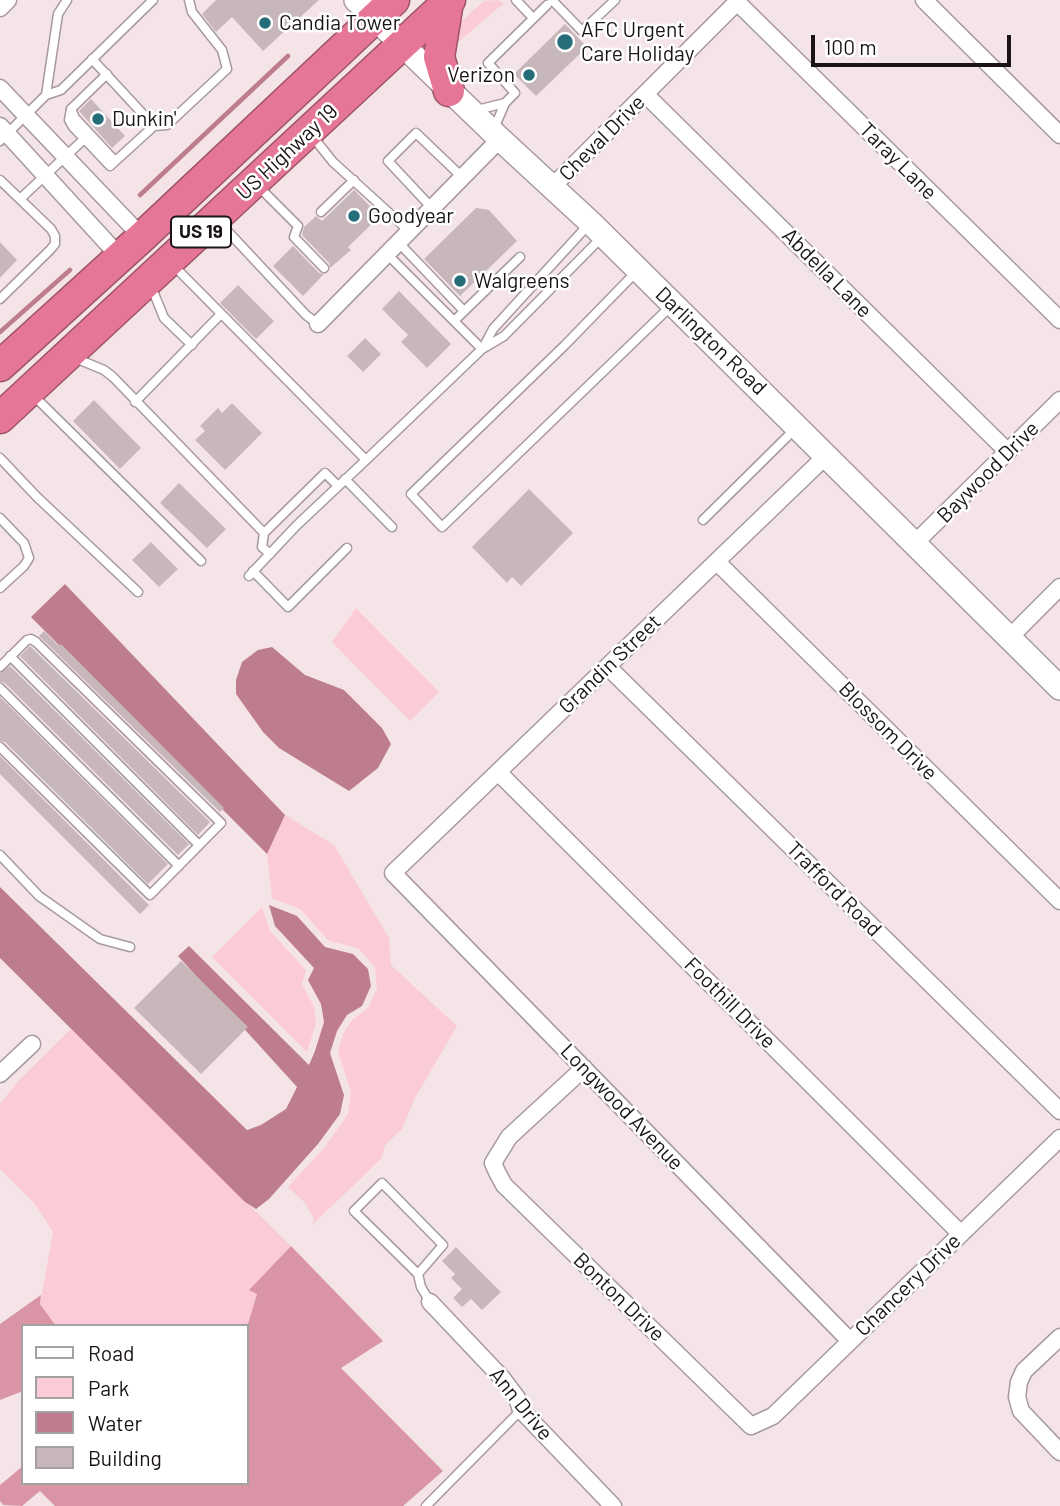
<!DOCTYPE html>
<style>
body{margin:0}
#map{position:relative;width:1060px;height:1506px;overflow:hidden;background:#f4e4e8;font-family:Barlow,sans-serif}
canvas{display:block}
.legend{position:absolute;left:21px;top:1324px;width:228px;height:161px;box-sizing:border-box;background:#fff;border:2px solid #a3a1a2;margin:0;padding:9px 12px;list-style:none;font-size:21px;color:#1a1416}
.legend li{display:flex;align-items:center;gap:14px;height:35px}
.legend b{width:35px;border:2px solid #a3a1a2}
.scale{position:absolute;left:811px;top:35px;width:200px;height:32px;box-sizing:border-box;border:4px solid #1a1416;border-top:0;padding-left:9px;font-size:21px;line-height:24px;white-space:nowrap;color:#1a1416;-webkit-text-stroke:5px #fff;paint-order:stroke}
</style>
<div id="map">
<canvas width="1060" height="1506"></canvas>
<ul class="legend">
<li><b style="height:9px;background:#fff"></b>Road</li>
<li><b style="height:19px;background:#fbccd7"></b>Park</li>
<li><b style="height:19px;background:#be7d8e"></b>Water</li>
<li><b style="height:19px;background:#c7b7bb"></b>Building</li>
</ul>
<div class="scale">100 m</div>
</div>
<script>
const c = document.querySelector('canvas').getContext('2d');
c.lineJoin = 'round';
function fillPath(path, color) { c.fillStyle = color; c.fill(path, 'evenodd'); }
const toPath = rows => new Path2D(rows.map(r => 'M' + r).join(''));
function trace(path, color, width, dash) { c.strokeStyle = color; c.lineWidth = width; c.lineCap = dash ? 'butt' : 'round'; c.setLineDash(dash || []); c.stroke(path); }
function drawText(font, color, halo, rows, align = 'center') {
  c.font = font + ' Barlow,sans-serif'; c.lineWidth = 5; c.setLineDash([]); c.textBaseline = 'middle'; c.strokeStyle = halo; c.fillStyle = color; for (const [text, x, y, turn = 0] of rows) {
    c.save(); c.translate(x, y); c.rotate((+turn || 0) * Math.PI / 180); c.textAlign = isNaN(turn) ? turn : align; if (halo) c.strokeText(text, 0, 0); c.fillText(text, 0, 0); c.restore();
  }
}
const green = toPath([
 [498,0,504,3,448,51,453,29,484,1],
 [356,608,439,692,410,721,332,642],
 [285,815,334,845,389,938,391,965,457,1026,415,1098,402,1129,385,1145,381,1159,312,1225,314,1219,305,1203,288,1187,324,1148,348,1114,351,1092,338,1052,343,1034,352,1020,368,1008,377,988,375,967,358,948,329,941,300,909,272,898,262,907,270,931,306,970,302,984,314,1007,316,1023,307,1052,212,957,272,897,267,854],
 [71,1029,291,1246,250,1289,257,1294,247,1327,56,1326,40,1304,53,1232,34,1203,0,1169,0,1104,18,1081]
]);
const forest = toPath([
 [291,1246,383,1341,341,1368,443,1471,403,1506,55,1506,40,1491,22,1506,3,1505,0,1501,0,1485,23,1466,23,1483,247,1483,247,1327,257,1294,249,1290],
 [41,1295,40,1304,56,1326,23,1326,23,1391,0,1400,0,1324]
]);
const water = toPath([
 [65,584,285,815,267,854,31,617],
 [272,647,305,675,344,690,382,728,391,744,378,768,349,791,279,748,263,732,236,694,236,680,242,662,258,650],
 [0,887,247,1130,261,1125,286,1109,297,1087,178,956,189,946,309,1065,315,1051,324,1022,321,1004,308,980,314,968,275,926,269,905,297,916,325,947,353,954,368,969,371,986,362,1006,347,1015,337,1031,330,1053,344,1095,340,1114,318,1144,269,1199,256,1209,245,1202,0,958]
]);
const stream = toPath([
 [140,195,288,56],
 [0,332,70,270]
]);
const building = toPath([
 [216,0,319,0,263,51,232,17,216,32,202,14],
 [565,24,587,47,536,96,514,74],
 [91,99,125,136,112,148,79,111],
 [354,190,380,216,348,247,351,250,330,268,329,263,302,235,304,227,316,216,322,221],
 [476,208,489,210,517,241,460,296,424,259],
 [0,242,17,260,0,278],
 [293,246,319,273,324,274,303,296,273,266],
 [238,285,274,321,256,339,220,303],
 [399,291,451,344,427,368,401,342,408,335,382,309],
 [365,338,381,354,363,372,347,356],
 [94,400,141,448,120,469,73,421],
 [232,403,262,433,225,470,195,440,205,431,200,426,218,408,222,413],
 [179,483,226,529,207,548,160,503],
 [529,489,573,533,521,586,512,577,507,583,472,547],
 [151,542,178,569,159,587,132,560],
 [44,631,59,646,61,644,224,808,220,812,39,636],
 [30,646,210,822,198,835,20,656],
 [10,666,189,844,178,855,5,683,0,682,0,673],
 [0,697,168,864,148,884,5,742,0,741],
 [0,756,149,905,140,914,0,774],
 [181,961,248,1027,201,1074,134,1008],
 [456,1247,501,1292,482,1310,471,1299,462,1307,453,1298,462,1289,451,1278,455,1274,442,1261]
]);
const lane = toPath([
 [516,0,533,18],
 [552,0,582,31,615,0],
 [92,59,154,126],
 [107,74,71,109,75,118,115,161],
 [46,95,58,14,67,0],
 [71,109,69,120,73,127,110,166,154,126,167,125,227,69,222,50,192,12,189,0],
 [477,110,505,103],
 [493,131,505,103,515,93,488,63,547,5],
 [313,137,333,162,409,231],
 [0,141,46,95,61,90,153,0],
 [0,180,51,229,55,236,55,244,50,250,0,299],
 [259,187,298,226,294,237,324,268],
 [20,199,83,140],
 [432,208,388,161,416,133,462,177],
 [321,212,354,180],
 [220,223,306,315,318,324],
 [398,242,464,311],
 [387,254,482,349],
 [174,266,366,460,482,349,504,336,602,237],
 [636,272,565,345,411,494,442,527,671,306],
 [151,286,164,318,192,345],
 [454,321,520,257],
 [484,346,493,329,589,224],
 [75,358,104,370,113,377,264,533],
 [34,396,201,561],
 [135,402,221,314],
 [0,458,37,497,138,592],
 [345,479,392,527],
 [0,518,24,543,29,558,24,566,0,588],
 [703,520,796,428],
 [270,554,262,547,264,533,325,473,338,486],
 [253,571,288,607,347,548],
 [249,576,296,526,366,460],
 [10,656,199,845],
 [0,667,27,640,31,639,36,642,221,823,150,895,0,747],
 [0,688,179,866],
 [0,855,39,896,100,939,130,947],
 [418,1274,443,1245,382,1183,354,1211,418,1274,421,1287,430,1302],
 [426,1506,521,1410]
]);
const street = toPath([
 [924,0,1060,135],
 [737,2,1060,320],
 [0,8,8,0],
 [0,88,142,237],
 [645,94,1008,452],
 [0,126,119,256],
 [553,186,739,0],
 [318,324,500,139],
 [827,455,393,873,850,1341],
 [915,543,1060,400],
 [717,562,1060,901],
 [1009,638,1060,587],
 [608,667,1060,1111],
 [498,772,961,1234],
 [584,1068,509,1137,493,1163,497,1172,504,1185,751,1426,773,1416,1060,1138],
 [0,1074,32,1044],
 [430,1302,502,1378,517,1398,521,1410,613,1506],
 [1060,1337,1024,1371,1019,1382,1017,1397,1021,1411,1060,1452]
]);
const secondary = toPath([
 [356,0,500,139,591,223,1060,688]
]);
const highway = toPath([
 [448,2,439,57,449,91],
 [0,366,142,237,394,0],
 [0,418,450,0]
]);
const markers = [
 [265,23,7,"#266d7a"],
 [565,42,9,"#266d7a"],
 [529,75,7,"#266d7a"],
 [98,119,7,"#266d7a"],
 [354,216,7,"#266d7a"],
 [460,281,7,"#266d7a"]
];
const shields = [
 [201,232,60]
];
const shieldNames = [
 ["US 19",201,232]
];
const poiNames = [
 ["Candia Tower",279,23],
 ["AFC Urgent",581,30],
 ["Care Holiday",581,54],
 ["Verizon",515,75,"right"],
 ["Dunkin'",112,119],
 ["Goodyear",368,216],
 ["Walgreens",474,281]
];
const streetNames = [
 ["Cheval Drive",602,138,-45],
 ["US Highway 19",287,152,-43],
 ["Taray Lane",898,161,45],
 ["Abdella Lane",827,273,45],
 ["Darlington Road",711,341,44],
 ["Baywood Drive",988,472,-45],
 ["Grandin Street",610,664,-44],
 ["Blossom Drive",888,731,45],
 ["Trafford Road",834,889,45],
 ["Foothill Drive",730,1003,45],
 ["Longwood Avenue",622,1107,46],
 ["Chancery Drive",908,1285,-44],
 ["Bonton Drive",619,1297,44],
 ["Ann Drive",521,1404,51]
];
fillPath(green, '#fbccd7');
fillPath(forest, '#d995a6');
fillPath(water, '#be7d8e');
trace(stream, '#be7d8e', 4.5);
fillPath(building, '#c7b7bb');
trace(lane, '#a8999c', 11);
trace(street, '#a8999c', 19);
trace(secondary, '#a8999c', 26);
trace(highway, '#9e5469', 33);
trace(lane, '#fff', 8);
trace(street, '#fff', 16);
trace(secondary, '#fff', 23);
trace(highway, '#e57696', 30);
for (const [x, y, r, color] of markers) { const dot = new Path2D(); dot.arc(x, y, r, 0, 2 * Math.PI); c.fillStyle = color; c.fill(dot); trace(dot, '#fff', 2.5); }
for (const [x, y, w] of shields) { const box = new Path2D(); box.roundRect(x - w / 2, y - 15.5, w, 31, 5); c.fillStyle = '#fff'; c.fill(box); trace(box, '#1a1416', 2); }
drawText('bold 19px', '#1a1416', null, shieldNames);
drawText('21px', '#1a1416', '#fff', poiNames, 'left');
drawText('21px', '#1a1416', '#fff', streetNames);
</script>
